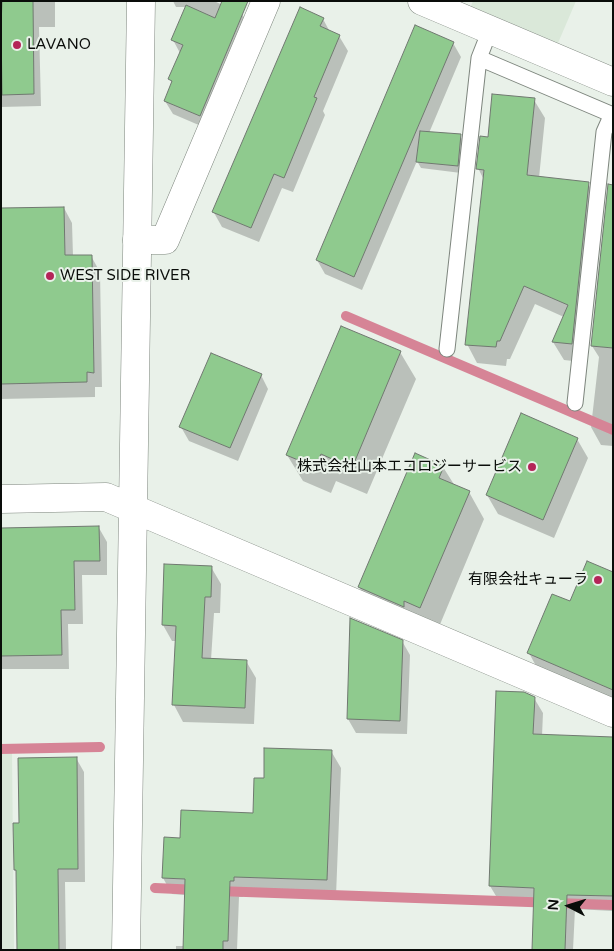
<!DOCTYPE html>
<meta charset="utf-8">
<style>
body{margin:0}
#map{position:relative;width:614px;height:951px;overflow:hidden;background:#e9f1e9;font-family:"Varela Round",sans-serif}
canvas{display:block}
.frame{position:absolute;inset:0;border:2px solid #0a0d0a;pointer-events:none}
.north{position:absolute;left:544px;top:881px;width:50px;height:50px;-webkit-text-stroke:4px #e9f1e9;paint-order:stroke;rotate:275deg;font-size:14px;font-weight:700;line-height:20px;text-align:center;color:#0a0d0a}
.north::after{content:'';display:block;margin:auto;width:18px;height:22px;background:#0a0d0a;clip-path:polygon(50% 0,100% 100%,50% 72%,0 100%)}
</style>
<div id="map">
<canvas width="614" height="951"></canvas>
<div class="frame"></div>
<div class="north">N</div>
</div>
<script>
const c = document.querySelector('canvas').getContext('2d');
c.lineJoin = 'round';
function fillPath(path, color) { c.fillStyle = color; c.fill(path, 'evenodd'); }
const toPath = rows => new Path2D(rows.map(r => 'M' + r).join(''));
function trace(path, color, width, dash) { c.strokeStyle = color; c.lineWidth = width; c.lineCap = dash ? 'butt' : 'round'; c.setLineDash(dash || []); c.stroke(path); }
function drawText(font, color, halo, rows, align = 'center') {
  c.font = font + ' "Varela Round","Noto Sans JP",sans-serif'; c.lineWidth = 4; c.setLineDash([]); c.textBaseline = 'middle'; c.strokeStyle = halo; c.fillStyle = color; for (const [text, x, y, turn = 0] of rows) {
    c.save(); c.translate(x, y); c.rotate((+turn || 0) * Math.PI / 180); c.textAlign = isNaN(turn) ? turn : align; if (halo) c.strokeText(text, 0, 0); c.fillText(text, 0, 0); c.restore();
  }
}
const built = toPath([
 [473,1,576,1,558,43,471,6],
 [12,753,14,950,1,950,1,754]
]);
const shadow = toPath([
 [1,1,55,1,55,27,39,27,41,106,1,107],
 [173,1,214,1,242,14,250,27,208,129,173,114,165,101,172,83,170,79,180,53,173,40,186,7,176,7],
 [323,19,330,32,339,36,348,51,323,111,325,115,293,192,282,188,259,242,222,227,213,211],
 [453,43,461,57,429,133,460,136,464,142,461,173,421,168,417,161,362,290,325,274,317,260],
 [534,100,545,118,539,178,588,184,599,202,582,362,564,360,553,342,564,317,535,304,510,359,507,359,506,366,477,363,467,344,484,180,478,168,489,138],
 [613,186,613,446,601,445,591,427,599,357,592,346],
 [64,208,72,223,73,256,91,256,100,272,102,387,95,387,95,397,1,399,1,209],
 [400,352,416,379,367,494,336,481,331,493,303,481,287,455],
 [261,375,268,389,238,461,189,441,181,427],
 [577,439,588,458,554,538,498,514,487,495],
 [443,467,455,486,469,492,484,519,436,634,375,614,359,587],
 [99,528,107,542,107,575,82,575,83,624,68,624,69,669,1,669,1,529],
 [211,567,221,584,220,613,214,613,211,660,246,661,256,678,254,724,183,722,174,705,176,641,172,641,163,625],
 [613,573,613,699,536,666,529,653,571,603],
 [402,641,410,655,407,734,356,733,348,719],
 [534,698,543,713,542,736,613,738,613,911,575,909,573,950,533,950,535,902,499,901,490,886],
 [331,751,341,768,336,896,243,893,243,897,239,897,237,950,176,950,176,946,184,946,186,895,172,894,163,878,182,839,254,814,265,780],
 [76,758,84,772,85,882,65,882,66,950,18,950,17,872,15,870,20,824]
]);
const stream = toPath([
 [346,316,613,430],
 [1,749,100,747],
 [155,888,199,890],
 [218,891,613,905]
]);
const building = toPath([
 [2,1,33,1,34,94,2,95,1,26,2,1],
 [222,1,248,1,200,116,164,101,172,81,168,79,183,45,171,40,186,5,215,18,222,1],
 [300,7,324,18,320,26,340,35,314,97,317,98,284,178,274,174,251,228,212,212,300,7],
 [415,25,454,42,354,277,316,260,415,25],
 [492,94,535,98,527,175,589,182,572,344,552,342,568,305,524,286,500,341,497,341,496,347,465,345,484,170,476,169,480,136,488,137,492,94],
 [420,131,461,134,458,166,416,162,420,131],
 [608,184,613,185,613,348,591,346,608,184],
 [64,207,65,255,92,255,94,373,87,372,87,382,1,384,1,208,64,207],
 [341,326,401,351,352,468,321,454,315,467,286,455,341,326],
 [211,353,262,374,230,448,179,427,211,353],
 [521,413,578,438,543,520,486,495,521,413],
 [415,453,444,466,439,478,470,491,420,608,404,601,404,607,358,587,415,453],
 [99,526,100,561,74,561,75,610,61,610,62,655,1,656,1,528,99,526],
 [587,561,613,572,613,690,527,653,552,594,570,601,587,561],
 [164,564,212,566,211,597,205,597,202,658,247,660,245,708,172,705,176,626,162,625,164,564],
 [350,618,403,640,400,721,347,719,350,618],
 [496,691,524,692,535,697,533,734,613,737,613,896,567,895,565,950,532,950,534,888,489,886,496,691],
 [264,748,332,750,327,880,234,877,234,881,230,881,228,941,223,941,223,950,183,950,185,879,162,878,164,837,180,838,181,810,253,813,254,778,264,778,264,748],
 [77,757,78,869,58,869,59,950,17,950,16,870,14,870,13,823,19,823,18,758,77,757]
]);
const service = toPath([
 [479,58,613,115],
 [447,349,479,58,490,30],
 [575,403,604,132,612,114]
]);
const minor = toPath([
 [422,1,613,82],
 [137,240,165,240,266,1]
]);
const tertiary = toPath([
 [1,499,106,497,613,713],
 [126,950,141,1]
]);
const markers = [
 [17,45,5,"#b42558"],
 [50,276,5,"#b42558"],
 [532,467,5,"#b42558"],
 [598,580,5,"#b42558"]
];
const poiNames = [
 ["LAVANO",27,45],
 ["WEST SIDE RIVER",60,276],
 ["株式会社山本エコロジーサービス",522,467,"right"],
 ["有限会社キューラ",588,580,"right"]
];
fillPath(built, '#dae8d9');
fillPath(shadow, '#0003');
trace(stream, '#d68496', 10);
fillPath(building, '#8fca8e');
trace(building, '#707870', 1);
trace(service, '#7e867e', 17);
trace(minor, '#7e867e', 29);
trace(tertiary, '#7e867e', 29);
trace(service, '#fff', 15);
trace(minor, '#fff', 28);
trace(tertiary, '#fff', 28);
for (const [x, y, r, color] of markers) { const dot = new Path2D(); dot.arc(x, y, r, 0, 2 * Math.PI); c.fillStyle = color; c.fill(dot); trace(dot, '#e9f1e9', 2); }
drawText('15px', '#0a0d0a', '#e9f1e9', poiNames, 'left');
</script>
